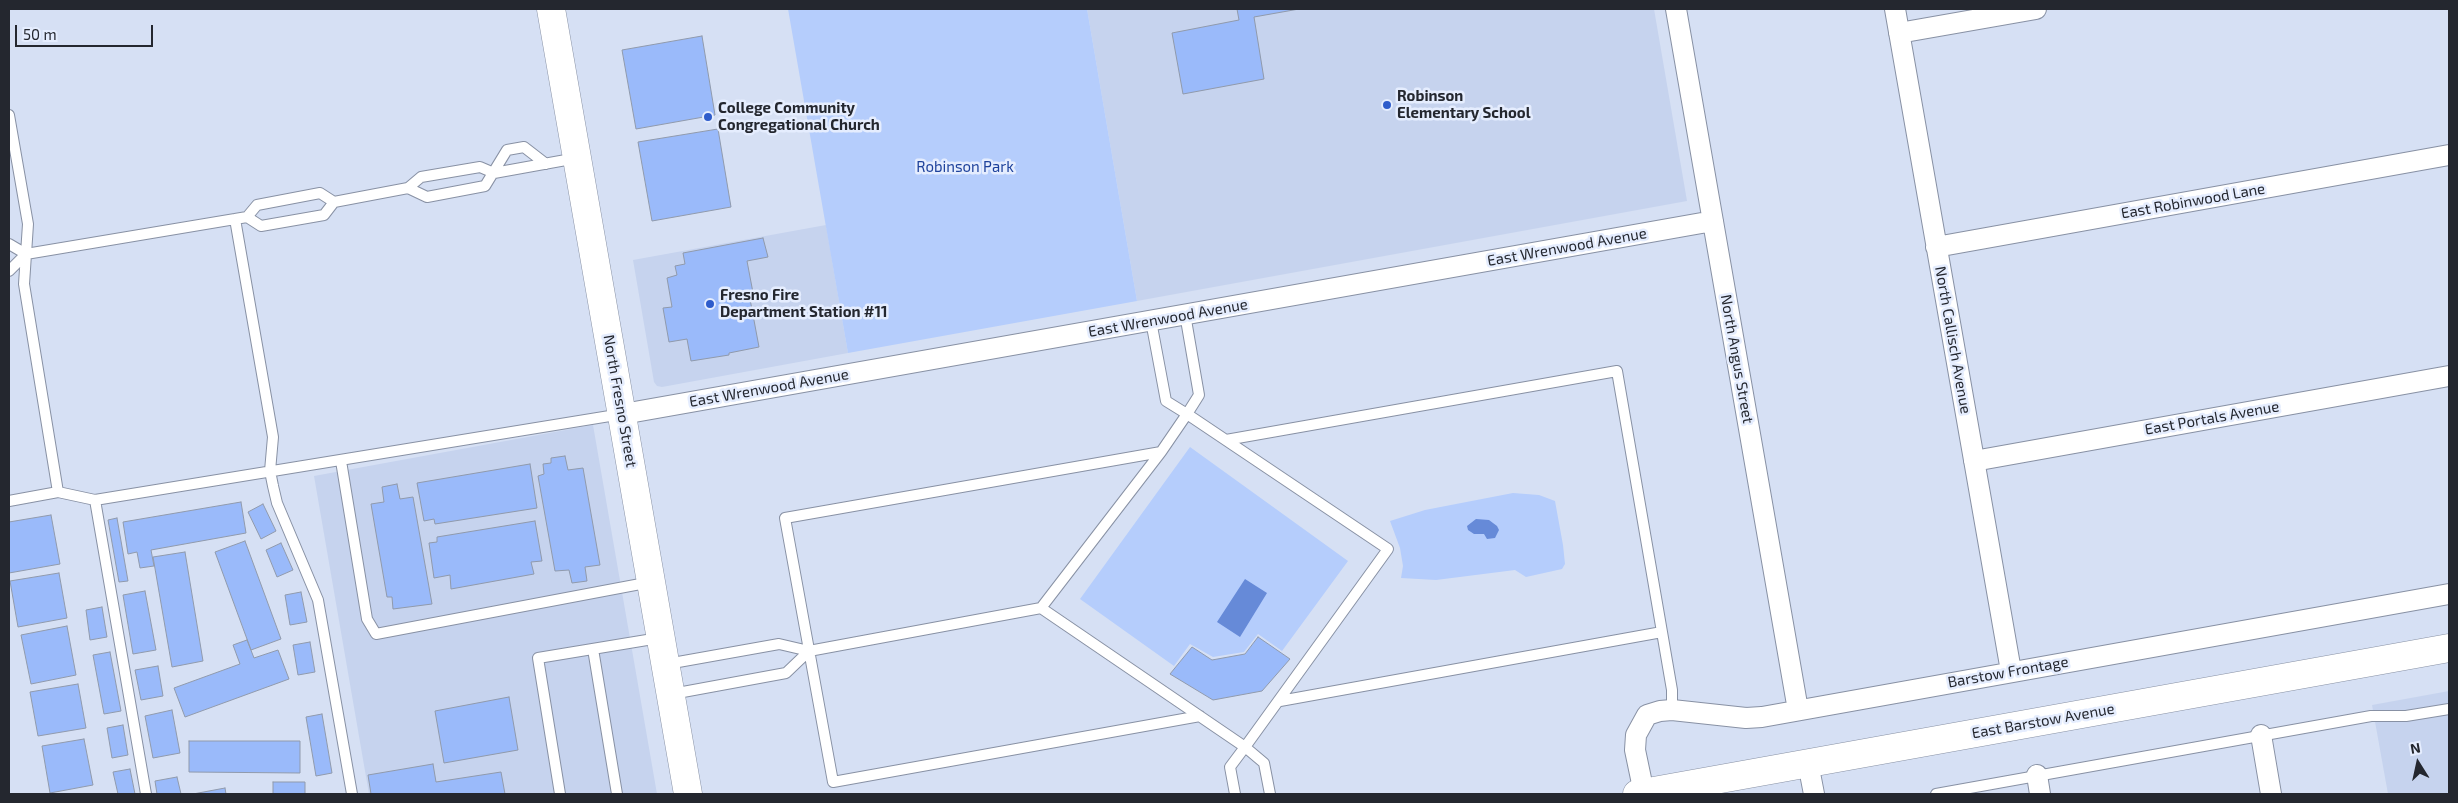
<!DOCTYPE html>
<style>
body{margin:0}
#map{position:relative;width:2458px;height:803px;overflow:hidden;background:#d6e0f4;font-family:"Exo 2",sans-serif}
canvas{display:block}
.frame{position:absolute;inset:0;border:10px solid #24272f;pointer-events:none}
.north{position:absolute;left:2393px;top:738px;width:50px;height:50px;-webkit-text-stroke:4px #e5edfe;paint-order:stroke;rotate:350deg;font-size:14px;font-weight:700;line-height:20px;text-align:center;color:#24272f}
.north::after{content:'';display:block;margin:auto;width:18px;height:22px;background:#24272f;clip-path:polygon(50% 0,100% 100%,50% 72%,0 100%)}
.scale{position:absolute;left:15px;top:25px;width:138px;height:22px;box-sizing:border-box;border:2px solid #24272f;border-top:0;padding-left:6px;font-size:15px;line-height:18px;white-space:nowrap;color:#24272f;-webkit-text-stroke:4px #e5edfe;paint-order:stroke}
</style>
<div id="map">
<canvas width="2458" height="803"></canvas>
<div class="frame"></div>
<div class="north">N</div>
<div class="scale">50 m</div>
</div>
<script>
const c = document.querySelector('canvas').getContext('2d');
c.lineJoin = 'round';
function fillPath(path, color) { c.fillStyle = color; c.fill(path, 'evenodd'); }
const toPath = rows => new Path2D(rows.map(r => 'M' + r).join(''));
function trace(path, color, width, dash) { c.strokeStyle = color; c.lineWidth = width; c.lineCap = dash ? 'butt' : 'round'; c.setLineDash(dash || []); c.stroke(path); }
function drawText(font, color, halo, rows, align = 'center') {
  c.font = font + ' "Exo 2",sans-serif'; c.lineWidth = 5; c.setLineDash([]); c.textBaseline = 'middle'; c.strokeStyle = halo; c.fillStyle = color; for (const [text, x, y, turn = 0] of rows) {
    c.save(); c.translate(x, y); c.rotate((+turn || 0) * Math.PI / 180); c.textAlign = isNaN(turn) ? turn : align; if (halo) c.strokeText(text, 0, 0); c.fillText(text, 0, 0); c.restore();
  }
}
const built = toPath([
 [1087,9,1654,9,1687,201,1137,301],
 [826,225,848,353,662,387,657,386,654,382,633,260],
 [593,425,657,794,369,794,314,476],
 [2449,691,2449,794,2388,794,2372,705]
]);
const green = toPath([
 [788,9,1087,9,1137,301,848,353],
 [1190,447,1348,561,1282,651,1258,634,1244,652,1213,657,1190,644,1174,666,1080,599],
 [1513,493,1539,495,1555,501,1563,545,1565,564,1562,569,1526,577,1515,570,1436,580,1401,578,1403,566,1400,548,1390,521,1425,510]
]);
const water = toPath([
 [1476,519,1489,520,1497,526,1499,530,1495,538,1487,539,1484,534,1474,534,1468,530,1467,526],
 [1245,579,1267,593,1240,637,1217,622]
]);
const building = toPath([
 [1237,9,1299,9,1254,17,1264,79,1183,94,1172,33,1239,20,1237,9],
 [702,36,715,115,636,129,622,50,702,36],
 [718,129,731,207,652,221,638,142,718,129],
 [763,238,768,257,747,261,754,298,750,299,759,347,729,353,729,355,691,361,687,339,669,342,663,308,672,307,667,278,677,275,675,266,685,264,683,253,763,238],
 [565,456,568,470,583,468,600,565,585,567,587,581,572,583,569,570,555,571,538,476,544,474,543,464,551,463,551,458,565,456],
 [530,464,537,508,435,524,434,519,424,521,417,483,530,464],
 [397,484,400,499,413,497,432,604,393,609,392,597,387,597,371,504,384,502,382,487,397,484],
 [241,502,246,533,151,550,154,566,140,568,137,552,128,554,123,522,241,502],
 [263,504,276,531,261,539,248,512,263,504],
 [51,515,60,564,9,573,9,522,51,515],
 [117,518,128,581,119,582,108,520,117,518],
 [535,521,542,561,531,562,534,574,451,589,450,575,434,578,429,543,437,542,437,537,535,521],
 [245,541,281,639,251,650,215,552,245,541],
 [281,543,293,570,277,577,266,550,281,543],
 [185,552,203,661,172,667,153,557,185,552],
 [59,573,67,618,18,627,10,581,59,573],
 [145,591,156,650,133,654,123,595,145,591],
 [301,592,307,622,290,625,285,595,301,592],
 [102,607,107,637,90,640,86,610,102,607],
 [67,626,76,675,31,684,21,635,67,626],
 [1258,637,1290,659,1262,691,1213,700,1170,674,1192,647,1212,660,1245,654,1258,637],
 [247,640,254,658,278,650,289,679,185,717,174,688,240,664,233,645,247,640],
 [310,642,315,672,298,675,293,645,310,642],
 [110,652,121,711,104,714,93,655,110,652],
 [158,666,163,696,141,700,135,670,158,666],
 [78,684,86,728,38,736,30,692,78,684],
 [509,697,518,750,444,763,435,711,509,697],
 [172,710,180,753,153,758,145,716,172,710],
 [322,714,332,773,316,776,306,717,322,714],
 [123,725,128,755,112,758,107,728,123,725],
 [84,739,93,785,50,793,42,746,84,739],
 [189,741,300,741,300,773,189,772,189,741],
 [433,764,436,782,501,772,505,794,371,794,368,775,433,764],
 [130,769,135,794,118,794,113,772,130,769],
 [177,777,181,794,157,794,155,781,177,777],
 [273,782,305,782,305,794,273,794,273,782],
 [225,788,226,794,193,794,225,788]
]);
const lane = toPath([
 [9,115,28,224,26,254,247,217,257,205,320,193,334,202],
 [408,188,427,197,485,186,507,150,524,147,546,164],
 [247,217,261,226,324,215,334,202,408,188,421,177,480,167,494,173,577,158],
 [235,219,273,437,270,471,273,486,277,503,318,600,352,794],
 [9,244,26,254],
 [26,254,24,284,58,492],
 [9,271,26,254],
 [1151,321,1166,401,1187,414,1199,395,1185,314],
 [1187,414,1388,549,1245,747,1041,608,1161,452,1187,414],
 [1226,440,1617,371,1662,632,1280,701],
 [1161,452,785,518,833,782,1200,716],
 [341,461,367,619,376,634,651,582],
 [95,500,146,794],
 [9,501,58,492,95,500,622,414],
 [1662,632,1672,690,1672,710],
 [593,649,617,794],
 [667,664,779,644,809,651,1041,608],
 [672,694,786,673,809,651],
 [560,794,538,658,659,638],
 [1235,794,1230,767,1245,747,1264,763,1270,794],
 [1936,794,2371,716,2406,716,2449,709]
]);
const street = toPath([
 [1676,9,1798,710],
 [1895,9,2011,671],
 [1899,33,2036,9],
 [1936,247,2449,155],
 [623,414,1713,221],
 [1974,461,2449,376],
 [2261,735,2271,794],
 [1808,763,1814,794],
 [2037,775,2040,794],
 [1644,793,1635,750,1636,735,1647,715,1660,711,1672,710,1746,718,1762,717,2449,594]
]);
const secondary = toPath([
 [551,9,688,794],
 [1637,794,2449,648]
]);
const markers = [
 [1387,105,5,"#2e5ccb"],
 [708,117,5,"#2e5ccb"],
 [710,304,5,"#2e5ccb"]
];
const poiNames = [
 ["Robinson",1397,96],
 ["Elementary School",1397,113],
 ["College Community",718,108],
 ["Congregational Church",718,125],
 ["Fresno Fire",720,295],
 ["Department Station #11",720,312]
];
const parkNames = [
 ["Robinson Park",965,167]
];
const streetNames = [
 ["East Robinwood Lane",2193,201,-10],
 ["East Wrenwood Avenue",1567,247,-10],
 ["East Wrenwood Avenue",1168,318,-10],
 ["North Callisch Avenue",1953,340,80],
 ["North Angus Street",1737,359,80],
 ["East Wrenwood Avenue",769,388,-10],
 ["North Fresno Street",620,401,80],
 ["East Portals Avenue",2212,418,-10],
 ["Barstow Frontage",2008,672,-10],
 ["East Barstow Avenue",2043,721,-10]
];
fillPath(built, '#c6d3ee');
fillPath(green, '#b5cdfc');
fillPath(water, '#668ad8');
fillPath(building, '#9abafa');
trace(building, '#909aac', 1);
trace(lane, '#8891a4', 12);
trace(street, '#8891a4', 22);
trace(secondary, '#8891a4', 29);
trace(lane, '#fff', 10);
trace(street, '#fff', 20);
trace(secondary, '#fff', 28);
for (const [x, y, r, color] of markers) { const dot = new Path2D(); dot.arc(x, y, r, 0, 2 * Math.PI); c.fillStyle = color; c.fill(dot); trace(dot, '#e5edfe', 2); }
drawText('bold 15px', '#24272f', '#e5edfe', poiNames, 'left');
drawText('15px', '#1d419b', '#e5edfe', parkNames);
drawText('15px', '#24272f', '#e5edfe', streetNames);
</script>
